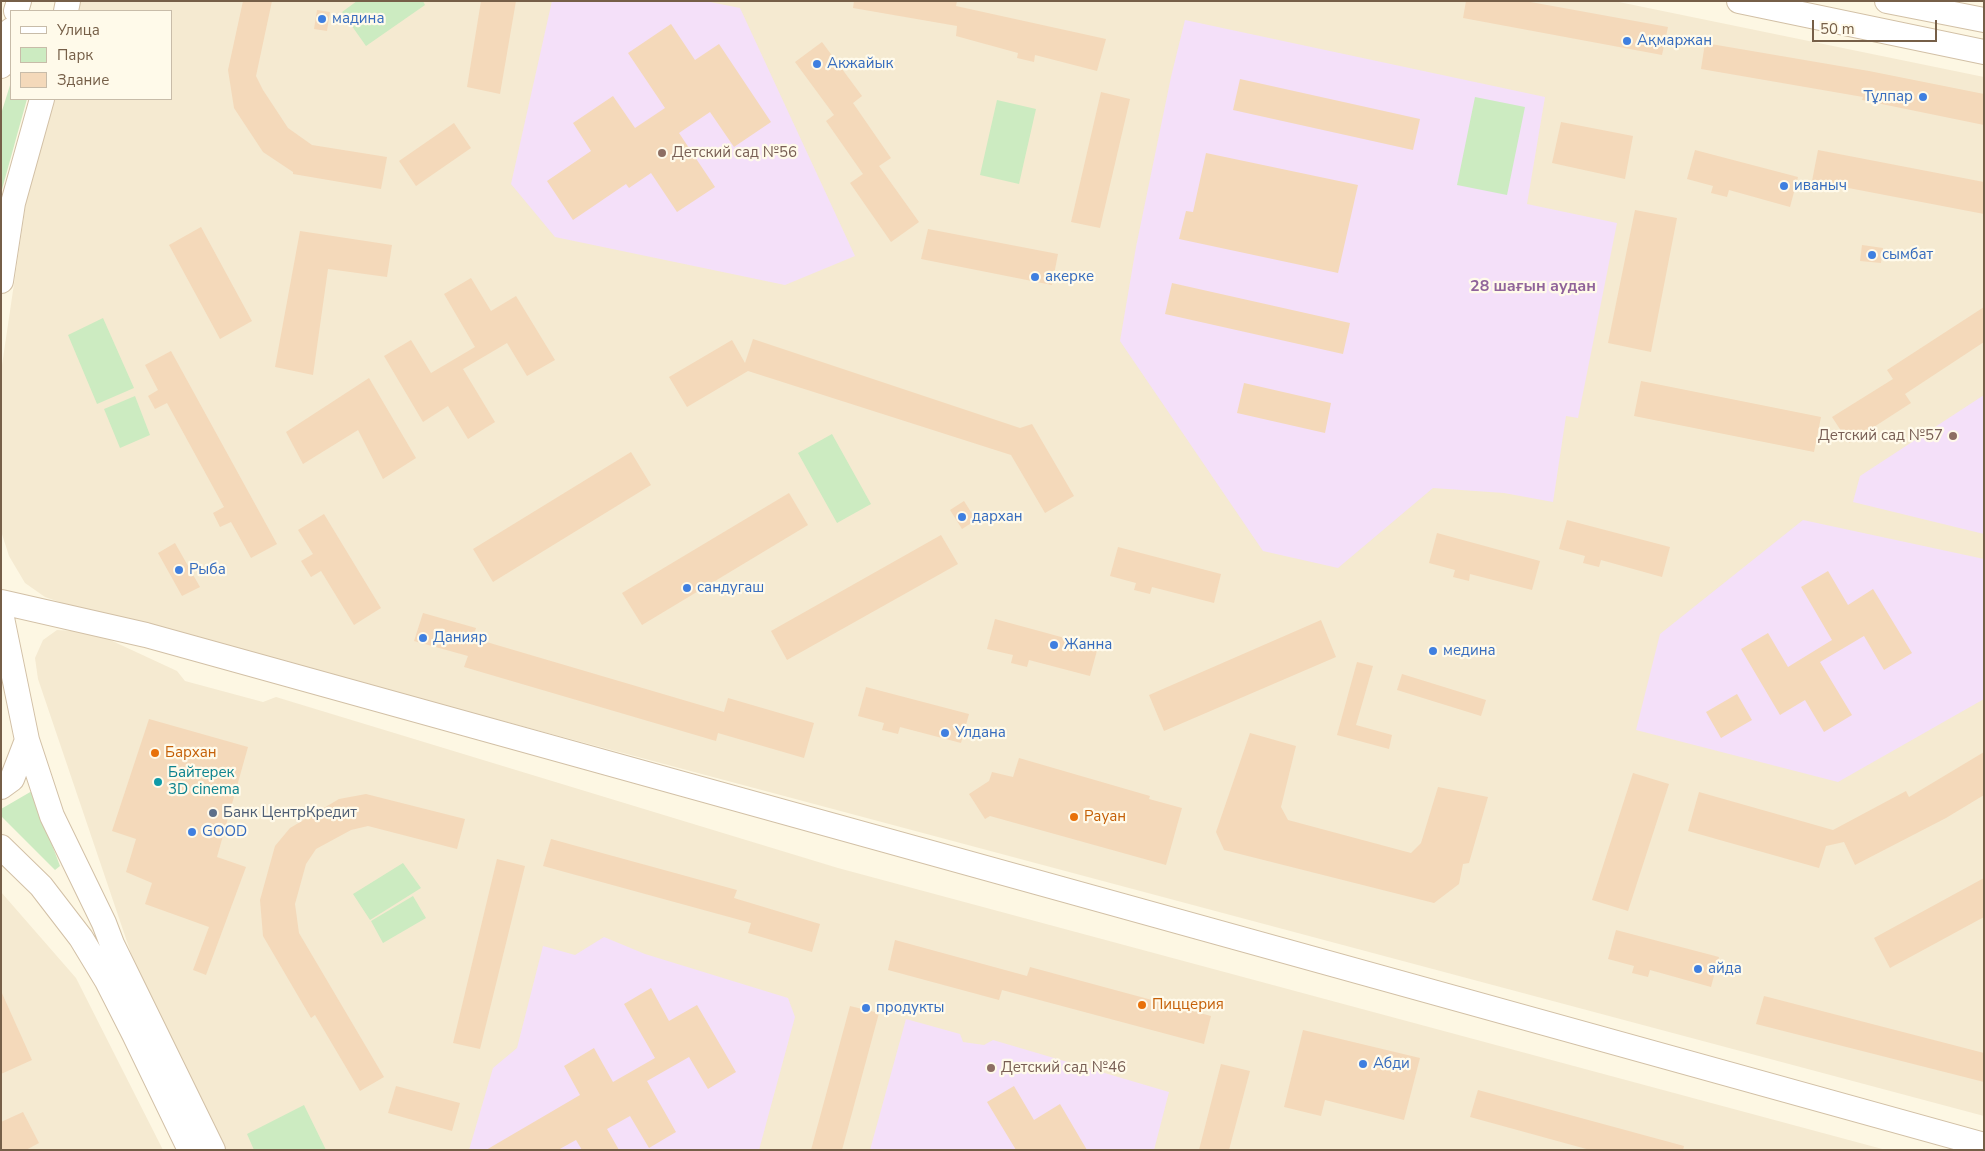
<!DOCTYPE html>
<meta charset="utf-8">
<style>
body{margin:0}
#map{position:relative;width:1985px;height:1151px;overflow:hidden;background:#fdf7e3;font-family:"Nunito Sans",sans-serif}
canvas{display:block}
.frame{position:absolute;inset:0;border:2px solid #765f48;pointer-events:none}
.legend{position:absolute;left:10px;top:10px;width:162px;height:90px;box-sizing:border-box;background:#fffaea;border:1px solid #c8bca9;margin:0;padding:6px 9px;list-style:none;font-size:15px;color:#765f48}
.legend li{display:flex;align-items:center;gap:10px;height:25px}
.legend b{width:25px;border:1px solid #c8bca9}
.scale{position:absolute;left:1812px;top:20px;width:125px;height:22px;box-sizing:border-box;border:2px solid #765f48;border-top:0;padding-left:6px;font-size:15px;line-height:18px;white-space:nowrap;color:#765f48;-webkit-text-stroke:4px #fffaea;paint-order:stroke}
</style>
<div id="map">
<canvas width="1985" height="1151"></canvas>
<div class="frame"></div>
<ul class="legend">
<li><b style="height:6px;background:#fff"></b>Улица</li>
<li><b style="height:14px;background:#ccebc1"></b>Парк</li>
<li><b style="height:14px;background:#f4d9ba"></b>Здание</li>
</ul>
<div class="scale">50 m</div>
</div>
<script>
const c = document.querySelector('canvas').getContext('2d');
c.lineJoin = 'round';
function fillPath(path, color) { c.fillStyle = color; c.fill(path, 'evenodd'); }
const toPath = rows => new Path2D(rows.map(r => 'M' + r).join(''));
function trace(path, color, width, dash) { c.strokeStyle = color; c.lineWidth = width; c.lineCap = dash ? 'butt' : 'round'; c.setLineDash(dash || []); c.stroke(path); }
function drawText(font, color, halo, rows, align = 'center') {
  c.font = font + ' "Nunito Sans",sans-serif'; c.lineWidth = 4.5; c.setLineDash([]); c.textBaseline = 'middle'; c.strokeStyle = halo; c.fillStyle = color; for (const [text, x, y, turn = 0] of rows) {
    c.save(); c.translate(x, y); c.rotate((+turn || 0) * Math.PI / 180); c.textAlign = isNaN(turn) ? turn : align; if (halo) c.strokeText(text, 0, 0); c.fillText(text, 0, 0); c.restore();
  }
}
const residential = toPath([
 [78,1,1614,1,1984,77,1984,1116,68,605,45,597,25,583,9,556,1,531,1,372,33,155,49,99,171,99,171,11,75,11],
 [57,630,93,632,177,671,185,681,263,702,276,697,838,868,1886,1150,220,1150,142,986,38,679,35,658,43,640],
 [1,892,76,978,163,1150,1,1150]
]);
const education = toPath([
 [552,1,705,1,740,8,855,256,785,285,555,237,511,184],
 [1185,20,1545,97,1527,204,1617,223,1578,418,1566,416,1553,502,1504,493,1433,488,1338,568,1263,551,1120,341,1136,247,1171,77],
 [1984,395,1984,534,1853,502,1860,476],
 [1803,520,1984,559,1984,699,1838,782,1636,730,1660,634],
 [604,937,645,954,788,998,795,1017,759,1150,469,1150,493,1068,517,1048,543,946,575,955],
 [906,1019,960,1034,963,1042,984,1045,993,1040,1169,1092,1154,1150,870,1150]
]);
const green = toPath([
 [357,1,423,1,425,5,366,46,342,12],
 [11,82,11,99,27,99,1,193,1,114],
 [1475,97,1525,107,1507,195,1457,185],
 [997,100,1036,109,1019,184,980,175],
 [103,318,134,388,97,404,68,335],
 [135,396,150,435,120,448,104,409],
 [832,434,871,504,837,523,798,453],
 [32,791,60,866,55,870,1,816,1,809],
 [403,863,421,888,370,920,353,894],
 [413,896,426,918,383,943,371,921],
 [304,1105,326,1150,254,1150,247,1134]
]);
const building = toPath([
 [243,1,272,1,256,76,263,90,288,128,312,145,387,157,381,189,293,174,293,172,263,152,234,108,228,70],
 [481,1,516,1,500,94,467,87],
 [854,1,957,1,956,6,1106,39,1097,71,1035,55,1034,62,1017,58,1018,53,956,36,957,26,853,8],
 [1466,1,1525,1,1668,27,1662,55,1463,18],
 [317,10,330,12,327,31,314,29],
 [671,24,695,60,719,44,771,122,734,147,710,112,679,133,715,187,677,212,651,173,629,188,626,184,573,220,547,181,591,151,573,123,613,96,635,128,665,108,628,53],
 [822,42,862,96,853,103,891,158,879,166,919,222,891,242,850,183,863,174,826,121,834,115,795,62],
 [1705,43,1869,71,1984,94,1984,125,1862,100,1863,97,1701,69],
 [1240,79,1420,119,1413,150,1233,110],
 [1101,92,1130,99,1100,228,1071,222],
 [1561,122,1633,136,1625,179,1552,163],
 [454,123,471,148,416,186,399,161],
 [1695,150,1798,177,1790,207,1729,190,1727,197,1711,193,1713,186,1687,179],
 [1818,150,1984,182,1984,214,1812,181],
 [1206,153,1358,185,1338,273,1179,239,1186,211,1193,212],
 [1635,210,1677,218,1651,352,1608,343],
 [201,227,252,321,220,339,169,245],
 [928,229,1058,254,1052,285,921,259],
 [300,231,392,245,387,277,328,269,313,375,275,367],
 [1862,245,1883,248,1881,263,1860,261],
 [471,278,491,311,516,296,555,360,527,376,507,343,463,369,495,422,468,439,448,406,423,422,384,356,411,340,431,373,475,347,444,294],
 [1172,283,1350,323,1343,354,1165,314],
 [1984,307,1984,342,1905,394,1911,403,1849,443,1832,417,1893,379,1887,370],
 [753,339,1020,428,1032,424,1074,496,1045,513,1011,455,748,371,687,407,669,377,732,340,745,363],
 [171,351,277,544,251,558,231,522,220,527,213,513,224,507,167,403,155,409,148,396,158,390,145,365],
 [369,378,416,458,383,479,358,430,303,464,286,432],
 [1641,381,1821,417,1814,452,1634,416],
 [1244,383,1331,403,1325,433,1237,413],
 [631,452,651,485,493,582,473,549],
 [789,493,808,525,642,625,622,593],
 [964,501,976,520,962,529,950,510],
 [324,514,381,608,354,625,321,571,311,577,301,561,313,554,298,530],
 [1567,520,1670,547,1662,577,1601,560,1599,567,1583,563,1585,556,1559,549],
 [1437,533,1540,561,1532,590,1470,574,1469,581,1453,577,1455,570,1429,563],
 [941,535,958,564,787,660,771,631],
 [175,543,200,587,182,596,158,553],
 [1118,547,1221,574,1214,603,1152,587,1150,594,1134,590,1136,583,1110,576],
 [1828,571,1848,605,1873,589,1912,653,1884,670,1864,636,1820,662,1852,715,1824,732,1805,700,1780,715,1741,649,1768,633,1788,667,1832,640,1801,587],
 [423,613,476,628,473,638,724,712,728,698,814,723,804,758,718,733,716,741,464,667,468,656,414,641],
 [995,619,1098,647,1090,676,1029,660,1027,667,1011,663,1013,655,987,649],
 [1321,620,1336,657,1164,731,1149,695],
 [1357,662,1373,666,1356,725,1392,735,1389,749,1337,735],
 [1402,674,1486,700,1481,716,1397,690],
 [866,687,969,714,961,743,900,727,898,734,882,730,884,723,858,716],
 [1737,694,1752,720,1721,738,1706,712],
 [149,719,248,747,217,857,246,867,206,975,193,970,209,927,145,904,152,883,126,872,136,839,112,831],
 [1250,733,1296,746,1281,807,1288,820,1411,853,1421,843,1438,787,1488,797,1469,863,1463,864,1459,884,1434,903,1224,850,1216,832],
 [1984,752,1984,795,1946,818,1855,865,1844,842,1826,846,1819,868,1688,831,1699,792,1833,830,1906,791,1909,797],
 [1019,758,1150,796,1149,799,1182,808,1166,865,990,816,985,819,969,794,989,781,992,772,1013,777],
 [1633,773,1669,784,1628,911,1592,900],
 [366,794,465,819,457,849,368,826,351,830,316,849,306,864,295,904,299,933,384,1077,360,1091,315,1015,311,1018,263,936,260,900,275,846,290,828,339,799],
 [551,839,737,890,734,898,820,924,812,952,748,933,751,923,543,866],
 [497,859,525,866,480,1049,453,1043],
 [1984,878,1984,917,1890,968,1874,938],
 [1616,930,1719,957,1711,987,1650,970,1648,977,1632,973,1634,966,1608,959],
 [895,940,1027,976,1030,967,1211,1016,1204,1044,1002,990,999,1000,888,970],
 [651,988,669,1021,697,1005,736,1072,708,1089,689,1057,647,1081,676,1132,649,1148,630,1116,607,1129,619,1150,582,1150,576,1140,558,1150,486,1150,580,1095,564,1066,594,1048,613,1082,655,1058,624,1004],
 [1,991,32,1060,1,1074],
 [1764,996,1984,1053,1984,1082,1756,1024],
 [850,1006,879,1013,842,1150,811,1150],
 [1303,1030,1420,1058,1404,1120,1325,1100,1321,1116,1284,1107],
 [1221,1064,1250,1071,1229,1150,1199,1150],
 [396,1086,460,1103,452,1131,388,1113],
 [1014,1086,1034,1120,1060,1104,1087,1150,1016,1150,987,1102],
 [1478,1090,1684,1146,1683,1150,1590,1150,1470,1117],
 [23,1112,39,1143,26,1150,1,1150,1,1122]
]);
const secondary = toPath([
 [1739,1,1984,52],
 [1887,1,1984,20],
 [16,11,19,1],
 [66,11,68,1],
 [1,66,11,30],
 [1,281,13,203,42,99],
 [1,602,146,635,1984,1145],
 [1,613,27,740,52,816,104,923,112,944,213,1150],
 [1,787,12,779,27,740],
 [1,847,41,886,81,938,107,981,134,1034,190,1150]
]);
const markers = [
 [322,19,5,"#3f7fe0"],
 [1627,41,5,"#3f7fe0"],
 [817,64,5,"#3f7fe0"],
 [1923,97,5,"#3f7fe0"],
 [662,153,5,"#8d6e63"],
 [1784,186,5,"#3f7fe0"],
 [1872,255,5,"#3f7fe0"],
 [1035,277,5,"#3f7fe0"],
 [1953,436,5,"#8d6e63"],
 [962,517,5,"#3f7fe0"],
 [179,570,5,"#3f7fe0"],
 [687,588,5,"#3f7fe0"],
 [423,638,5,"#3f7fe0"],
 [1054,645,5,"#3f7fe0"],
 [1433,651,5,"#3f7fe0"],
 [945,733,5,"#3f7fe0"],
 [155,753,5,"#e8710a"],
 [158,782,5,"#0f9aa8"],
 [213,813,5,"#5c6f8a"],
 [1074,817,5,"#e8710a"],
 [192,832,5,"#3f7fe0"],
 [1698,969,5,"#3f7fe0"],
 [1142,1005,5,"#e8710a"],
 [866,1008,5,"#3f7fe0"],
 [1363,1064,5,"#3f7fe0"],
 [991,1068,5,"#8d6e63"]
];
const shopNames = [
 ["мадина",332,19],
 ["Ақмаржан",1637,41],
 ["Акжайык",827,64],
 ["Тұлпар",1913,97,"right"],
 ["иваныч",1794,186],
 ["сымбат",1882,255],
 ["акерке",1045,277],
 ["дархан",972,517],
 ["Рыба",189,570],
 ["сандугаш",697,588],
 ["Данияр",433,638],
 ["Жанна",1064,645],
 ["медина",1443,651],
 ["Улдана",955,733],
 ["GOOD",202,832],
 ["айда",1708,969],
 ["продукты",876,1008],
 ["Абди",1373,1064]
];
const educationNames = [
 ["Детский сад №56",672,153],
 ["Детский сад №57",1943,436,"right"],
 ["Детский сад №46",1001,1068]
];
const foodNames = [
 ["Бархан",165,753],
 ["Рауан",1084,817],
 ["Пиццерия",1152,1005]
];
const cultureNames = [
 ["Байтерек",168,773],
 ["3D cinema",168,790]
];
const serviceNames = [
 ["Банк ЦентрКредит",223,813]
];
const neighbourhoodNames = [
 ["28 шағын аудан",1533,287]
];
fillPath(residential, '#f5ead1');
fillPath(education, '#f4e0f9');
fillPath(green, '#ccebc1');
fillPath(building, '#f4d9ba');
trace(secondary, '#d2c0a6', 26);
trace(secondary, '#fff', 24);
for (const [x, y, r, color] of markers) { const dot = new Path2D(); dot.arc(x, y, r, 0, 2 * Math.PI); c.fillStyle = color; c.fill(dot); trace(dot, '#fffaea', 2); }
drawText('15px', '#366cbe', '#fffaea', shopNames, 'left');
drawText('15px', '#785e54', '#fffaea', educationNames, 'left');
drawText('15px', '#c56008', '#fffaea', foodNames, 'left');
drawText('15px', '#0d838f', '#fffaea', cultureNames, 'left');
drawText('15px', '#4e5e75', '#fffaea', serviceNames, 'left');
drawText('bold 16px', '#90639a', '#fffaea', neighbourhoodNames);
</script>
